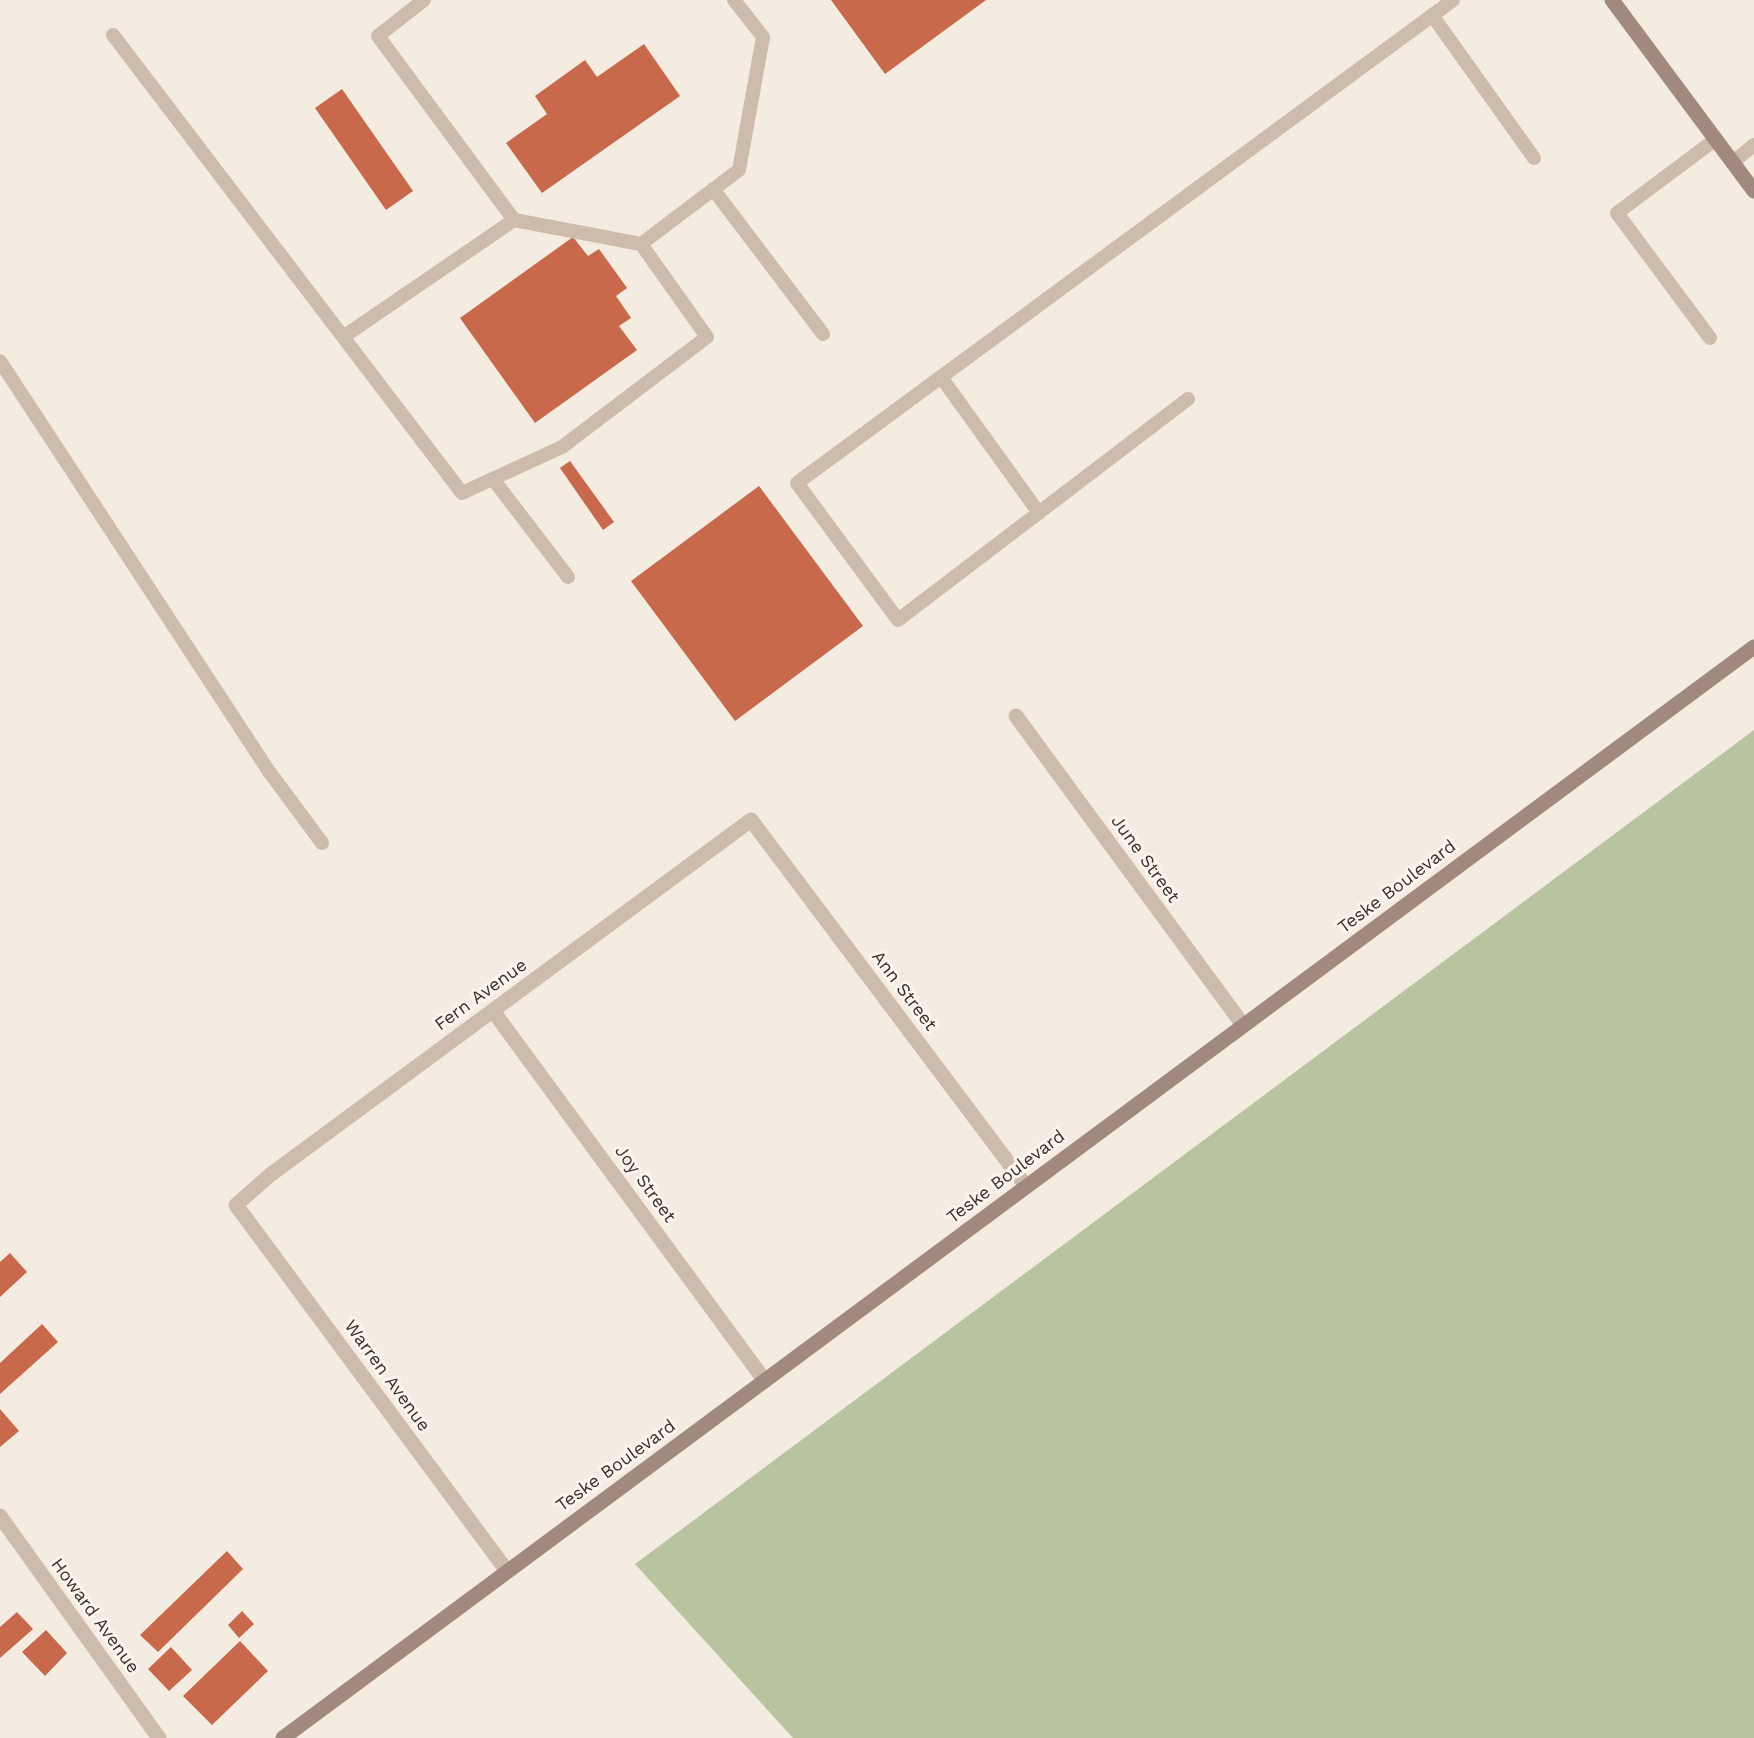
<!DOCTYPE html>
<style>
body{margin:0}
canvas{display:block;background:#f4ebe1}
</style>
<canvas width="1754" height="1738"></canvas>
<script>
const c = document.querySelector('canvas').getContext('2d');
c.lineJoin = 'round';
function fillPath(path, color) { c.fillStyle = color; c.fill(path, 'evenodd'); }
const toPath = rows => new Path2D(rows.map(r => 'M' + r).join(''));
function trace(path, color, width, dash) { c.strokeStyle = color; c.lineWidth = width; c.lineCap = dash ? 'butt' : 'round'; c.setLineDash(dash || []); c.stroke(path); }
function drawText(font, color, halo, rows, align = 'center') {
  c.font = font + ' "Work Sans",sans-serif'; c.lineWidth = 6; c.setLineDash([]); c.textBaseline = 'middle'; c.strokeStyle = halo; c.fillStyle = color; for (const [text, x, y, turn = 0] of rows) {
    c.save(); c.translate(x, y); c.rotate((+turn || 0) * Math.PI / 180); c.textAlign = isNaN(turn) ? turn : align; if (halo) c.strokeText(text, 0, 0); c.fillText(text, 0, 0); c.restore();
  }
}
const green = toPath([
 [1754,730,1754,1738,793,1738,635,1564]
]);
const building = toPath([
 [831,0,986,0,885,74],
 [644,44,680,96,542,193,506,143,547,114,535,96,585,60,597,77],
 [342,89,413,191,386,210,315,108],
 [573,237,588,256,599,249,627,288,616,296,631,318,619,326,637,350,535,423,460,318],
 [570,461,614,522,603,530,560,468],
 [759,486,863,626,735,721,631,581],
 [10,1253,27,1272,0,1297,0,1262],
 [42,1324,58,1342,0,1394,0,1363],
 [0,1409,19,1431,0,1447],
 [227,1551,243,1569,158,1652,140,1635],
 [242,1611,254,1624,239,1638,228,1625],
 [17,1612,33,1629,0,1658,0,1627],
 [46,1630,67,1653,45,1676,22,1652],
 [240,1641,268,1671,212,1725,183,1696],
 [171,1647,192,1670,169,1691,148,1669]
]);
const lane = toPath([
 [424,0,378,36,514,220],
 [1432,15,1534,158],
 [113,35,462,493,562,447,707,337,641,244,739,170,763,37,734,0],
 [1733,162,1754,145],
 [713,189,823,334],
 [343,337,514,220,641,244],
 [1710,338,1617,213,1716,139],
 [0,361,268,770,322,843],
 [941,377,1039,513],
 [1188,399,898,620,797,483,1453,0],
 [493,479,568,577]
]);
const street = toPath([
 [1016,716,1243,1025],
 [493,1011,765,1381],
 [0,1516,159,1738],
 [507,1571,236,1205,270,1175,751,820,1026,1186]
]);
const secondary = toPath([
 [1612,0,1754,191],
 [283,1738,1754,647]
]);
const streetNames = [
 ["June Street",1145,859,54],
 ["Teske Boulevard",1397,887,-37],
 ["Ann Street",904,991,53],
 ["Fern Avenue",481,995,-36],
 ["Teske Boulevard",1006,1177,-37],
 ["Joy Street",645,1184,54],
 ["Warren Avenue",387,1376,54],
 ["Teske Boulevard",616,1466,-36],
 ["Howard Avenue",95,1616,54]
];
fillPath(green, '#b8c4a0');
fillPath(building, '#c8694b');
trace(lane, '#cdbbac', 14);
trace(street, '#cdbbac', 15);
trace(secondary, '#a18a7d', 15);
drawText('18px', '#3b302b', '#fbf5ee', streetNames);
</script>
